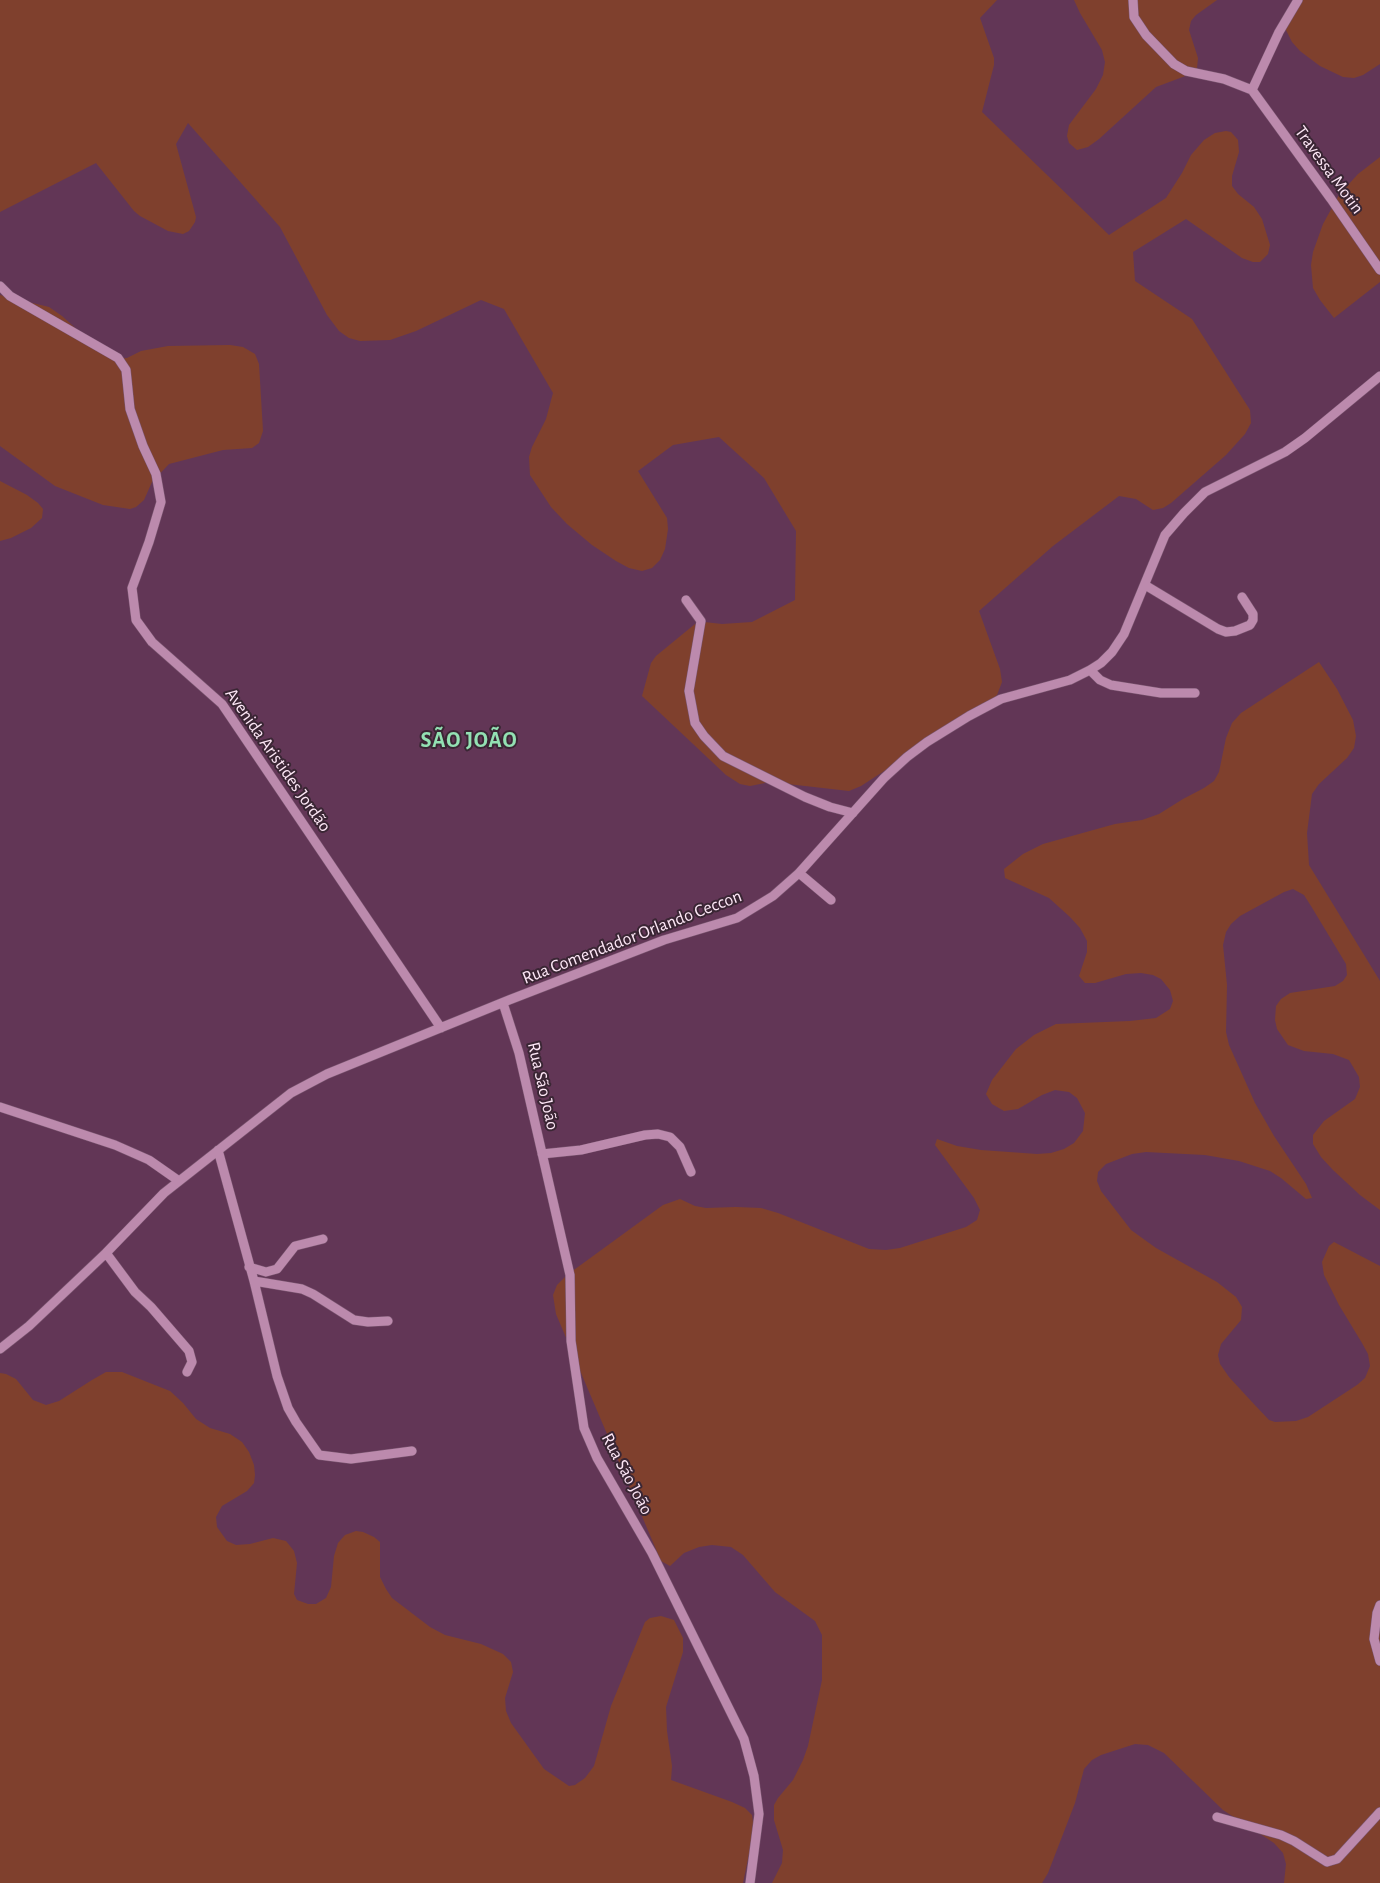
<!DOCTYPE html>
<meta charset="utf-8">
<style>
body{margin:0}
canvas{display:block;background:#623656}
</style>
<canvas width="1380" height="1883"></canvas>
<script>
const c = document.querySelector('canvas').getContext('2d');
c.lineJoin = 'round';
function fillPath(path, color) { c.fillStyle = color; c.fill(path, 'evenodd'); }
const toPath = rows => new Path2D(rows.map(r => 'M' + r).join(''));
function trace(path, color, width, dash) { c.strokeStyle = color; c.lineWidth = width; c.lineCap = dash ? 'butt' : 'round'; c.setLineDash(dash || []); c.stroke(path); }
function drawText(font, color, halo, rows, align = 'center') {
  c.font = font + ' "Alegreya Sans",sans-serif'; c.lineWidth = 4; c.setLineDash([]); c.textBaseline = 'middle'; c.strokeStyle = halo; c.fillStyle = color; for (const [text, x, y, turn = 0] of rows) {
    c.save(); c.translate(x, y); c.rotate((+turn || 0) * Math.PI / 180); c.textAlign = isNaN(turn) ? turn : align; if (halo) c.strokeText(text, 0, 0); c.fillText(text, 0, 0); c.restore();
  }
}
const green = toPath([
 [0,0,997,0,980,18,994,58,994,65,982,112,1109,235,1166,198,1182,173,1191,155,1204,140,1215,133,1226,131,1231,132,1238,140,1239,152,1232,176,1232,186,1238,194,1254,207,1262,219,1270,245,1268,254,1260,262,1253,262,1242,258,1186,219,1133,252,1135,281,1192,319,1250,410,1251,423,1245,434,1226,455,1171,503,1163,508,1153,510,1136,499,1119,496,1053,546,979,611,1000,669,1002,682,997,695,989,703,861,786,849,791,770,782,750,786,740,784,726,775,642,696,651,663,656,656,695,624,704,622,722,624,752,622,795,600,796,531,764,478,719,437,673,445,638,471,667,518,668,529,665,549,660,560,652,568,642,571,629,568,616,561,592,545,567,524,551,507,530,475,529,457,532,447,546,419,553,393,504,309,481,300,416,331,390,340,360,341,349,338,339,331,327,315,280,227,188,123,176,144,196,217,195,222,189,231,183,234,168,231,140,216,134,211,96,163,0,212],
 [1074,0,1217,0,1196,15,1191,21,1189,30,1198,58,1197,68,1188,75,1156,87,1099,139,1088,147,1077,150,1069,143,1067,136,1069,125,1096,89,1103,75,1105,62,1102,50,1080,13],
 [1301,0,1380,0,1380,64,1363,75,1354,78,1343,77,1320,66,1300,51,1292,42,1286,30,1285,18],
 [1380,157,1380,282,1334,318,1320,300,1313,288,1311,265,1313,252,1323,224,1339,195,1358,174],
 [0,295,49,307,62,316,110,359,127,358,141,351,168,346,230,345,243,347,255,354,259,364,263,431,259,443,252,448,223,450,169,464,152,482,144,500,136,507,130,509,103,505,55,486,0,446],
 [0,481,27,495,38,503,43,509,42,518,31,528,11,538,0,541],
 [1319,662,1337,689,1353,720,1356,736,1354,748,1347,758,1319,784,1312,794,1307,833,1309,865,1380,981,1380,1210,1360,1195,1333,1170,1321,1157,1313,1144,1313,1135,1324,1121,1355,1099,1360,1087,1359,1077,1349,1060,1333,1054,1304,1051,1288,1045,1277,1029,1275,1020,1276,1006,1281,999,1290,993,1335,986,1343,981,1347,975,1346,964,1311,906,1304,895,1293,889,1284,892,1240,916,1231,924,1226,932,1223,945,1227,985,1226,1032,1229,1045,1255,1103,1274,1136,1306,1184,1312,1198,1306,1199,1281,1178,1270,1171,1239,1161,1205,1155,1146,1152,1132,1154,1106,1164,1098,1172,1097,1181,1101,1191,1131,1230,1156,1248,1217,1282,1236,1297,1242,1307,1241,1320,1221,1344,1218,1355,1220,1364,1229,1377,1252,1402,1269,1420,1275,1422,1296,1421,1308,1417,1357,1385,1365,1378,1370,1366,1368,1354,1362,1343,1339,1305,1324,1275,1322,1262,1329,1246,1334,1242,1380,1266,1380,1883,1284,1883,1286,1864,1283,1853,1274,1843,1223,1810,1164,1753,1148,1745,1135,1744,1101,1755,1092,1760,1084,1769,1075,1803,1048,1873,1042,1883,772,1883,782,1863,783,1850,774,1820,774,1805,778,1798,793,1780,803,1760,808,1746,822,1680,822,1635,815,1621,775,1592,743,1555,731,1547,712,1545,699,1547,684,1553,670,1566,661,1561,556,1314,553,1295,557,1285,567,1275,663,1205,680,1199,695,1206,706,1208,736,1207,761,1208,778,1213,869,1249,886,1250,900,1248,966,1227,977,1220,980,1210,974,1198,935,1145,937,1139,957,1146,981,1150,1037,1154,1051,1153,1064,1149,1074,1143,1083,1131,1085,1113,1077,1098,1069,1092,1055,1090,1042,1095,1018,1109,1004,1111,992,1104,986,1094,992,1080,1016,1049,1034,1035,1056,1024,1130,1021,1156,1018,1170,1009,1173,1001,1170,990,1161,979,1153,975,1141,973,1126,974,1095,983,1085,983,1079,976,1087,952,1087,941,1080,928,1070,917,1049,898,1005,878,1004,869,1023,854,1043,844,1115,824,1142,820,1159,814,1183,799,1204,788,1214,781,1219,772,1226,738,1232,723,1241,713],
 [106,1372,122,1372,170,1391,183,1403,196,1419,210,1428,230,1434,242,1442,249,1452,254,1465,255,1475,254,1483,247,1491,222,1506,216,1517,217,1527,227,1541,236,1545,250,1544,273,1538,286,1541,294,1551,297,1563,294,1594,297,1600,308,1604,316,1604,326,1598,331,1587,334,1556,338,1543,345,1535,356,1531,363,1532,374,1537,380,1542,380,1577,386,1589,392,1598,430,1627,445,1635,481,1644,503,1654,511,1662,513,1672,505,1698,506,1711,511,1723,544,1769,569,1786,575,1785,585,1778,594,1766,611,1706,645,1622,650,1618,661,1616,674,1620,683,1638,683,1652,666,1707,667,1731,672,1766,671,1780,732,1802,745,1808,752,1815,753,1823,751,1844,743,1883,0,1883,0,1373,6,1374,16,1379,33,1400,46,1405,59,1401,92,1380]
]);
const minor = toPath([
 [1133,0,1134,17,1146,35,1174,64,1186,71,1224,79,1252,90],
 [1252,90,1331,199,1380,270],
 [1252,90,1279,32,1298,0],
 [0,286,10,296,118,358,126,370,130,409,143,446,156,474,161,502,149,542,132,588,136,620,152,642,222,704,441,1028],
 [1145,585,1218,629,1226,632,1235,631,1250,625,1253,620,1253,614,1242,597],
 [686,600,701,621,689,691,695,723,704,736,723,756,805,797,830,807,853,813],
 [1090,670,1100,680,1111,685,1161,693,1195,693],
 [799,873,831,900],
 [503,1003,519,1053,570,1275,571,1341,584,1428,597,1458,652,1553,744,1739,754,1776,759,1814,750,1883],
 [0,1107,115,1145,149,1160,179,1181],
 [218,1150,254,1281,277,1376,288,1408,296,1422,319,1455,351,1459,412,1451],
 [542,1154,581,1150,645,1135,658,1134,670,1137,680,1147,691,1172],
 [106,1253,135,1292,151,1307,189,1351,192,1362,187,1372],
 [249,1267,266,1272,277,1269,295,1246,323,1239],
 [254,1281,302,1289,313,1294,354,1320,368,1322,388,1321],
 [0,1349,29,1326,106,1253,164,1193,291,1093,327,1074,509,1000,664,940,737,918,773,896,799,873,884,778,907,757,927,742,969,716,1001,699,1070,680,1090,670,1101,663,1112,652,1124,634,1165,535,1184,513,1205,492,1285,452,1305,438,1380,376],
 [1380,1605,1377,1613,1374,1639,1380,1661],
 [1217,1817,1281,1835,1294,1841,1327,1862,1337,1859,1380,1812]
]);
const streetNames = [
 ["Travessa Motin",1329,170,54],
 ["Avenida Aristides Jordão",278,760,55],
 ["Rua Comendador Orlando Ceccon",632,937,-21],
 ["Rua São João",543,1086,77],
 ["Rua São João",627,1474,62]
];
const districtNames = [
 ["SÃO JOÃO",469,740]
];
fillPath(green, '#7f402d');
trace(minor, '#79556f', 10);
trace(minor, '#bc8aad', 9);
drawText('18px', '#fde7f6', '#3a2634', streetNames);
c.letterSpacing = '1px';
drawText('bold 22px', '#93e1b3', '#3a2634', districtNames);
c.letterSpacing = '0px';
</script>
